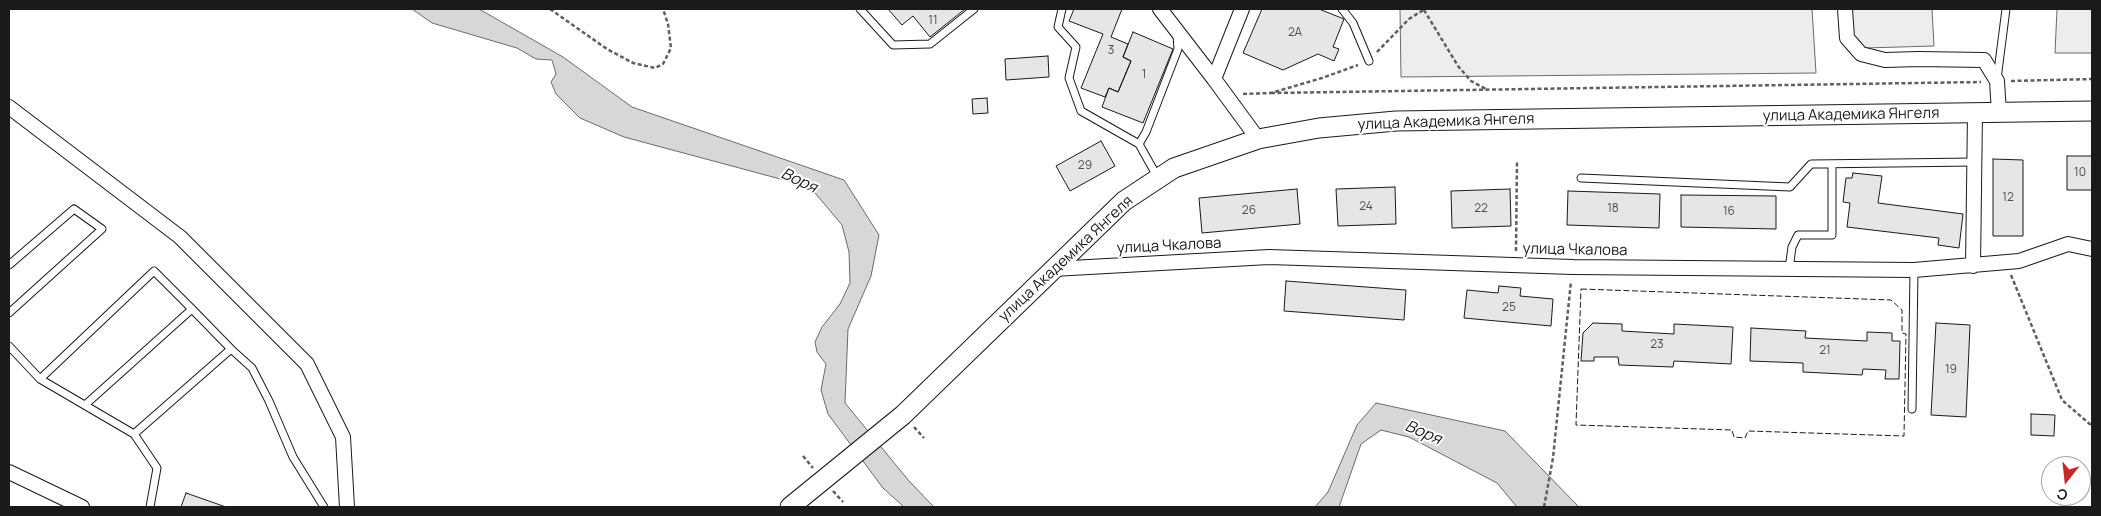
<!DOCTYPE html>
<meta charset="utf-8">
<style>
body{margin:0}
#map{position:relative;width:2101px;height:516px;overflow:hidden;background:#fff;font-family:Manrope,sans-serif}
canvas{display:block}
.frame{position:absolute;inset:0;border:10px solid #1a1a1a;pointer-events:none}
.north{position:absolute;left:2041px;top:456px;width:50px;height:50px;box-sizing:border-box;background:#fff;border:1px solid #a3a3a3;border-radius:50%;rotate:196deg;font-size:14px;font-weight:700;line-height:20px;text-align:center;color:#1a1a1a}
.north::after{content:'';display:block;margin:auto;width:18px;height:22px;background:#c62828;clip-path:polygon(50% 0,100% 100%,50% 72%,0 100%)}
</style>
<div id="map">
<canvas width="2101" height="516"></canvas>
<div class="frame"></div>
<div class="north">С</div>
</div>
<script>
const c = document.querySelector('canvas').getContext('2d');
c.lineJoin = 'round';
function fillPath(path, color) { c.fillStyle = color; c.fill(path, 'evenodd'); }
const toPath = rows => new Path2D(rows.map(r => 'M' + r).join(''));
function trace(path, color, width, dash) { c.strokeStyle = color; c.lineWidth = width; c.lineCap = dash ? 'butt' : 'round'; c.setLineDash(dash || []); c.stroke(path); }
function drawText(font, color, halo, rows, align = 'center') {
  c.font = font + ' Manrope,sans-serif'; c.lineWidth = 4; c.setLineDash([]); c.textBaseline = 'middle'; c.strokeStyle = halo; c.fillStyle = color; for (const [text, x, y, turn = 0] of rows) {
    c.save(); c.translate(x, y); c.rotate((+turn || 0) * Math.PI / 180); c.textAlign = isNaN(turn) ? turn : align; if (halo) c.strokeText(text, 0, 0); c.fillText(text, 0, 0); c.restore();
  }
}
const built = toPath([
 [1400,9,1812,9,1816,73,1401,77,1400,9],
 [1843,9,1932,9,1934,46,1865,48,1844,25,1843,9],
 [2057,9,2092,9,2092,53,2055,53,2057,9]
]);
const water = toPath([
 [412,9,479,9,563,57,632,107,844,180,879,235,871,276,848,329,845,403,909,481,934,507,904,507,883,488,828,414,821,390,826,364,817,352,815,342,822,327,840,304,850,283,849,252,842,225,810,187,624,137,580,118,556,94,551,82,556,74,552,60,536,59,517,48,432,23,412,9],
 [1376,403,1505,431,1579,507,1517,507,1497,483,1409,437,1381,430,1361,444,1339,507,1315,507,1328,492,1357,425,1376,403]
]);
const building = toPath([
 [888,9,965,9,930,37,913,16,902,25,888,9],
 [1074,9,1122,9,1111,37,1128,44,1123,57,1131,61,1118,92,1109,88,1105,97,1081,88,1103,34,1069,21,1074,9],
 [1262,9,1319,9,1344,19,1333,47,1339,49,1334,61,1318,54,1283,70,1243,53,1262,9],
 [1133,32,1173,49,1143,123,1102,107,1109,88,1118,92,1131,61,1123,57,1133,32],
 [1048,56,1049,77,1006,80,1005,59,1048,56],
 [987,98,988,113,973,114,972,99,987,98],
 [1101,141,1115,166,1070,191,1056,166,1101,141],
 [2067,156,2092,156,2092,190,2067,190,2067,156],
 [1993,159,2023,160,2023,236,1993,236,1993,159],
 [1853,173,1882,176,1878,203,1963,214,1959,248,1938,245,1939,238,1847,227,1850,203,1843,202,1846,178,1852,178,1853,173],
 [1395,187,1396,224,1338,226,1336,189,1395,187],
 [1297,189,1300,224,1202,233,1199,198,1297,189],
 [1510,189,1511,226,1452,228,1451,191,1510,189],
 [1568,191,1660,194,1659,228,1567,225,1568,191],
 [1681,195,1776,196,1776,229,1681,227,1681,195],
 [1286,281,1406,290,1404,320,1284,311,1286,281],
 [1499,286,1521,288,1520,296,1553,299,1551,326,1464,318,1467,290,1498,293,1499,286],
 [1593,323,1622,324,1622,331,1674,334,1674,324,1733,327,1731,364,1674,361,1673,367,1619,365,1618,357,1594,357,1594,361,1581,361,1583,333,1593,323],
 [1936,323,1970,325,1966,417,1931,415,1936,323],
 [1751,328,1806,331,1805,338,1867,341,1867,332,1892,333,1892,341,1900,341,1899,379,1885,379,1886,370,1863,369,1862,375,1803,372,1803,363,1750,361,1751,328],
 [2031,414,2055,415,2054,436,2031,435,2031,414],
 [186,493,226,507,181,507,186,493]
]);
const path = toPath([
 [550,9,607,49,633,63,655,68,663,64,671,48,668,24,663,9],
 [1424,10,1458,66,1471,81,1486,89],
 [1377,52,1409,19,1425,9],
 [2011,81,2092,79],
 [1271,93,1981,82],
 [1243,94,1271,93,1322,78,1358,65],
 [1516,251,1517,160],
 [2011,275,2062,400,2092,426],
 [914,427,924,438],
 [803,456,813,468],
 [833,491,843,502],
 [1544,507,1553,458,1571,281]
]);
const lane = toPath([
 [860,9,893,45,930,44,974,9],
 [1062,9,1058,27,1076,47,1069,78,1081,111,1139,144,1158,178],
 [1342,9,1353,23,1369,61],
 [1997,79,2006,9],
 [1139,144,1146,132,1178,49,1177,35],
 [1581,178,1790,187,1811,164,1975,162],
 [9,265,74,209,102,229,9,313],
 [1789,269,1792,247,1798,235,1832,235,1832,164],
 [192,309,231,349],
 [9,346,40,379,134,434,157,468,150,507],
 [40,379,154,271,192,309,85,405],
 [1912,409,1914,270],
 [134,434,231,349,252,368,269,401,293,457,324,507]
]);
const street = toPath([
 [1160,9,1214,79],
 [1242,9,1214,79,1258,139],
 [1845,9,1847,38,1861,54,1885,60,1918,59,1984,60,1997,81,1999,113],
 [9,107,180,237,307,364,343,437,347,507],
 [1973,266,1975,113],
 [1053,269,1269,257,1573,267,1914,270,2019,261,2068,244,2092,249],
 [9,472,82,507]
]);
const secondary = toPath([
 [790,507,903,415,1124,201,1174,168,1258,139,1319,128,1396,121,2092,111]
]);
const fence = toPath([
 [1581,289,1891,300,1902,310,1902,333,1906,334,1904,436,1748,431,1745,438,1734,437,1732,430,1576,425,1581,289]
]);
const numberNames = [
 ["11",933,21],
 ["2А",1295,33],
 ["3",1111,51],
 ["1",1144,75],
 ["29",1085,166],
 ["10",2080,173],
 ["12",2008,198],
 ["24",1366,207],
 ["22",1481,209],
 ["18",1613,209],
 ["26",1249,211],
 ["16",1729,212],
 ["25",1509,308],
 ["23",1657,345],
 ["21",1825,351],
 ["19",1951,370]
];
const streetNames = [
 ["улица Академика Янгеля",1851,115,-1],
 ["улица Академика Янгеля",1446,122,-2],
 ["улица Чкалова",1169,246,-3],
 ["улица Чкалова",1575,250,1],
 ["улица Академика Янгеля",1066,259,-43]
];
const waterNames = [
 ["Воря",799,181,25],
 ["Воря",1423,433,23]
];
fillPath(built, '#ededed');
trace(built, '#6a6a6a', 1);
fillPath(water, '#d7d7d7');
trace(water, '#6a6a6a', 1);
fillPath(building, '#e6e6e6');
trace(building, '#1a1a1a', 1);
trace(lane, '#1a1a1a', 9);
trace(street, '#1a1a1a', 16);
trace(secondary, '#1a1a1a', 21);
trace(path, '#5f5f5f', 2.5, [4, 2.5]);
trace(lane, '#fff', 7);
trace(street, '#fff', 14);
trace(secondary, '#fff', 19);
trace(fence, '#1a1a1a', 1, [6, 2.5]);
drawText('12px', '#4d4d4d', null, numberNames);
drawText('15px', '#1a1a1a', '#fff', streetNames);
drawText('italic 16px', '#1a1a1a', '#fff', waterNames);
</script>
